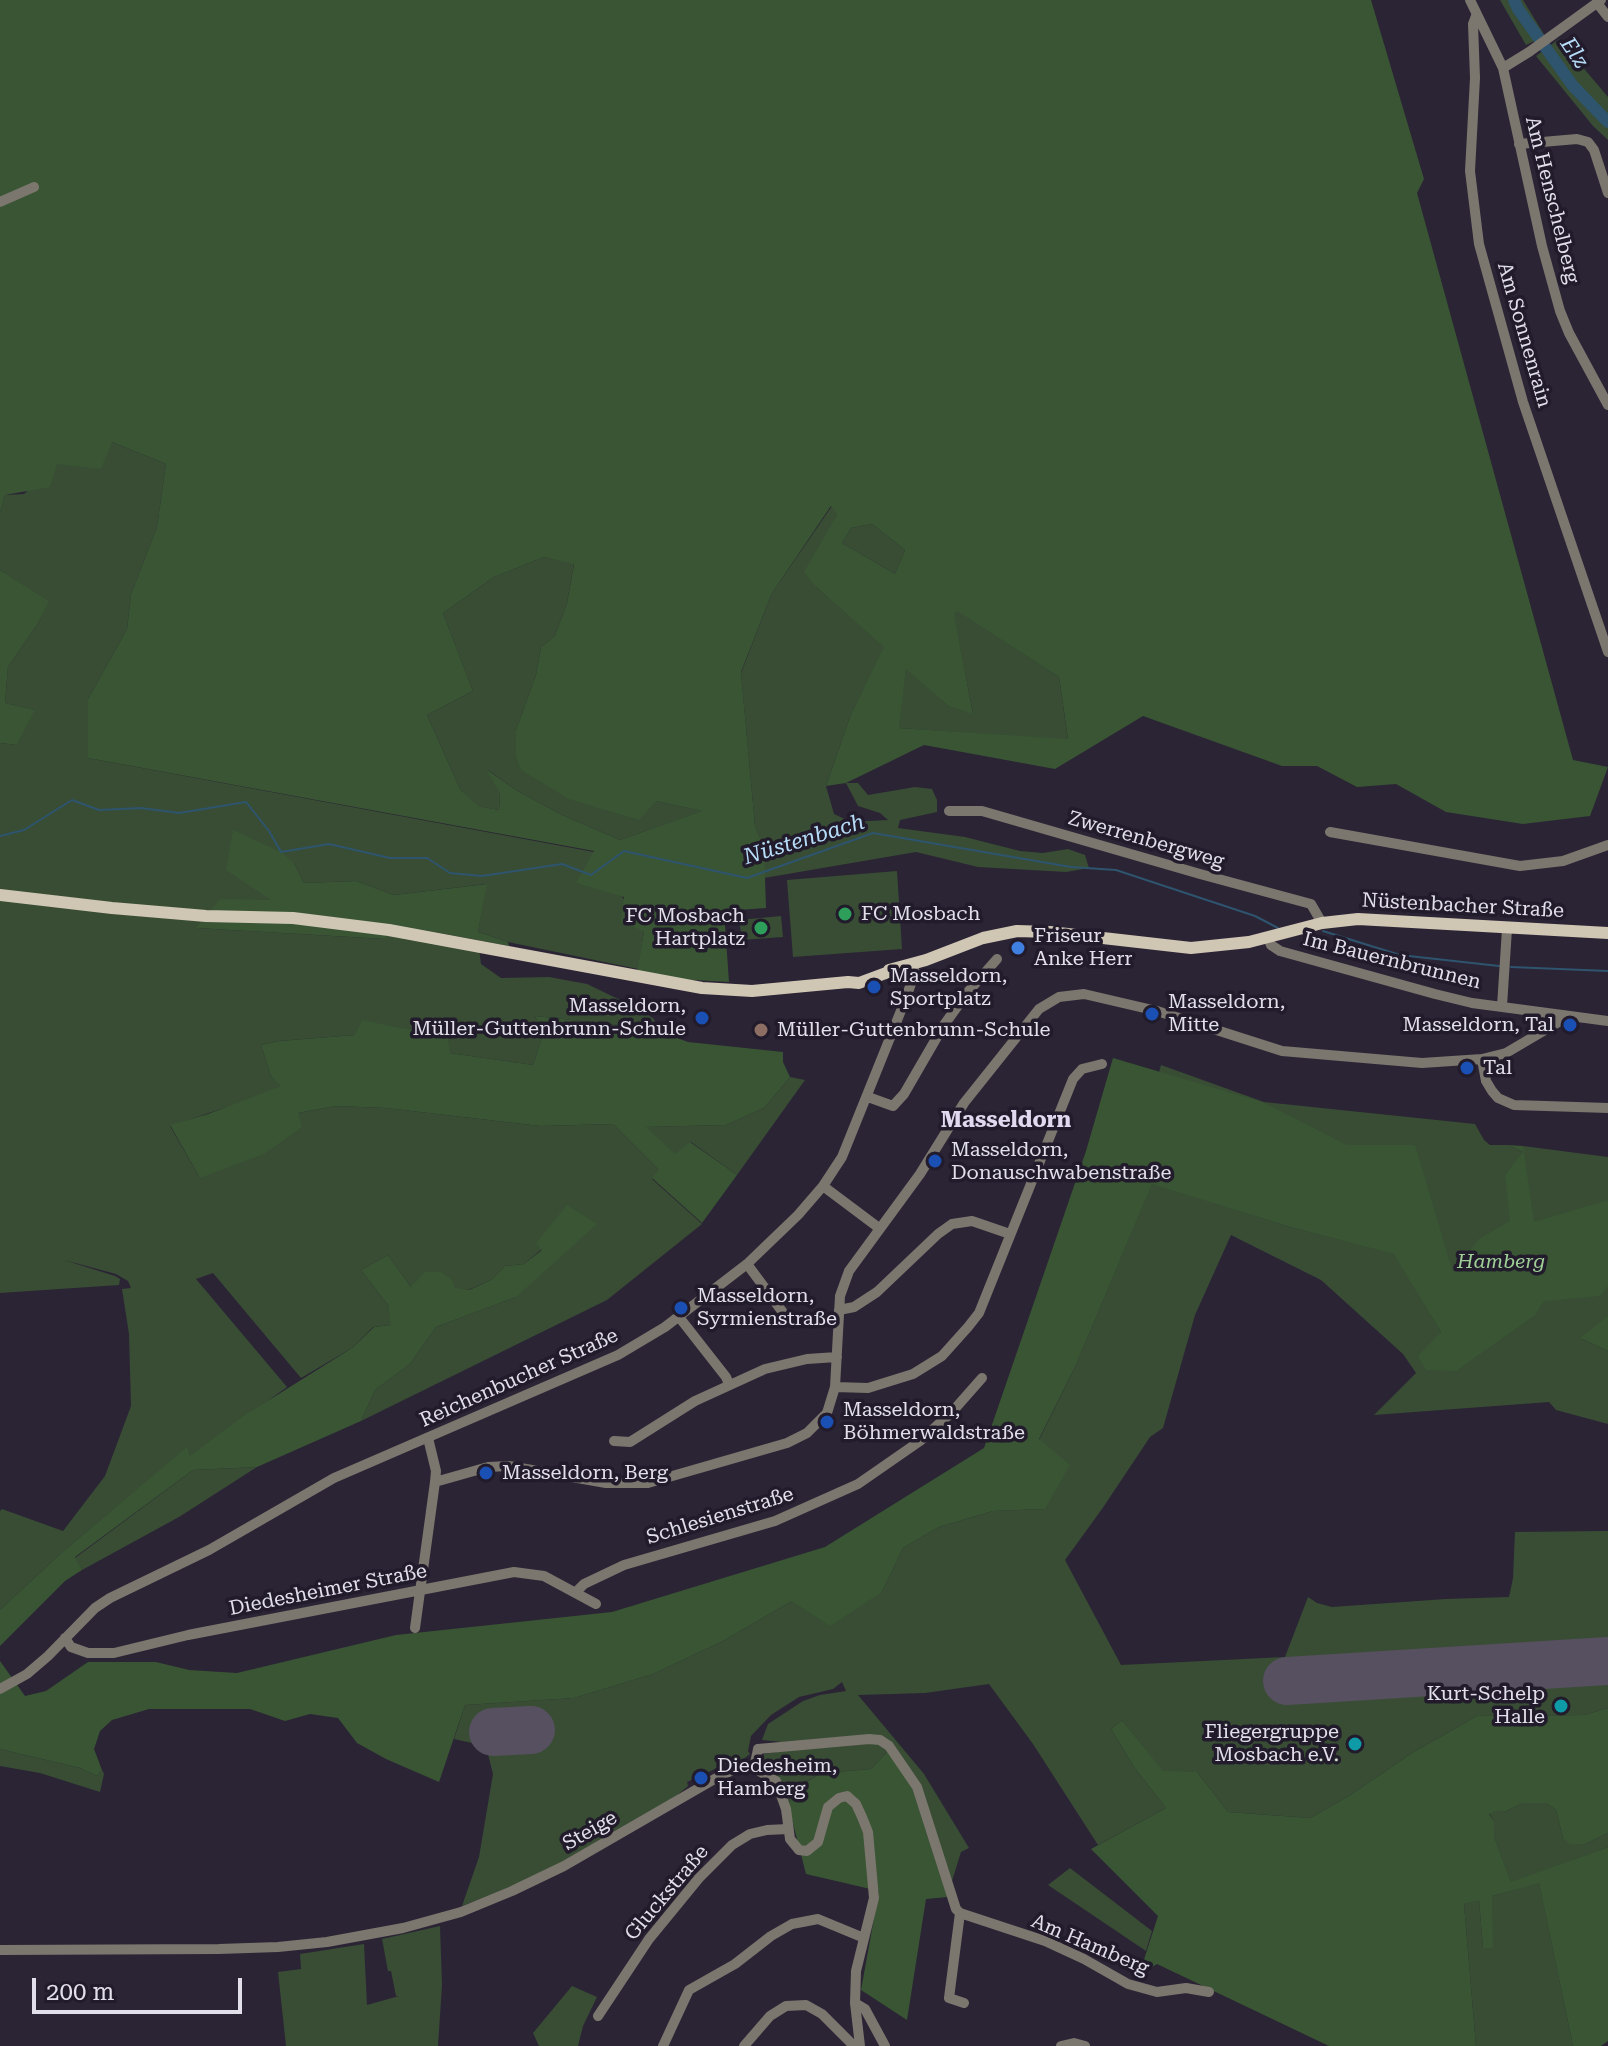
<!DOCTYPE html>
<meta charset="utf-8">
<style>
body{margin:0}
#map{position:relative;width:1608px;height:2046px;overflow:hidden;background:#2b2435;font-family:"Roboto Serif",serif}
canvas{display:block}
.scale{position:absolute;left:32px;top:1978px;width:210px;height:36px;box-sizing:border-box;border:4px solid #e2deea;border-top:0;padding-left:10px;font-size:24px;line-height:28px;white-space:nowrap;color:#e2deea;-webkit-text-stroke:6px #211b2b;paint-order:stroke}
</style>
<div id="map">
<canvas width="1608" height="2046"></canvas>
<div class="scale">200 m</div>
</div>
<script>
const c = document.querySelector('canvas').getContext('2d');
c.lineJoin = 'round';
function fillPath(path, color) { c.fillStyle = color; c.fill(path, 'evenodd'); }
const toPath = rows => new Path2D(rows.map(r => 'M' + r).join(''));
function trace(path, color, width, dash) { c.strokeStyle = color; c.lineWidth = width; c.lineCap = dash ? 'butt' : 'round'; c.setLineDash(dash || []); c.stroke(path); }
function drawText(font, color, halo, rows, align = 'center') {
  c.font = font + ' "Roboto Serif",serif'; c.lineWidth = 7; c.setLineDash([]); c.textBaseline = 'middle'; c.strokeStyle = halo; c.fillStyle = color; for (const [text, x, y, turn = 0] of rows) {
    c.save(); c.translate(x, y); c.rotate((+turn || 0) * Math.PI / 180); c.textAlign = isNaN(turn) ? turn : align; if (halo) c.strokeText(text, 0, 0); c.fillText(text, 0, 0); c.restore();
  }
}
const green = toPath([
 [1500,0,1523,0,1545,36,1526,45],
 [1559,39,1608,97,1608,140,1593,126,1536,56],
 [112,442,166,464,157,527,131,594,127,629,88,699,88,758,594,852,644,931,638,969,508,942,478,932,486,884,394,895,356,881,304,883,294,863,273,900,197,928,384,939,396,924,478,941,481,964,501,978,549,977,587,984,641,1010,654,1019,655,1024,653,1027,646,1028,535,1016,543,1035,533,1065,450,1053,355,1035,279,1041,261,1045,271,1076,282,1086,260,1096,170,1126,200,1178,298,1113,336,1106,386,1108,540,1126,613,1124,658,1169,652,1179,702,1224,607,1300,361,1421,375,1390,410,1364,436,1327,516,1297,542,1249,524,1264,505,1266,491,1280,468,1290,411,1287,388,1255,361,1270,388,1305,392,1325,373,1327,352,1348,301,1378,213,1273,196,1279,287,1387,190,1457,188,1447,59,1555,0,1610,0,1511,2,1509,63,1531,105,1476,131,1406,129,1334,122,1289,131,1288,128,1281,116,1274,64,1260,115,1276,120,1279,119,1285,0,1293,0,743,17,745,34,710,5,703,8,667,39,622,48,601,0,570,0,513,5,495,24,494,57,464],
 [832,506,837,515,816,587,885,647,851,714,826,786,834,814,851,822,888,820,880,813,858,806,846,783,858,783,868,795,915,787,932,789,937,800,937,812,900,820,898,828,965,837,1020,851,1043,853,1068,849,1085,855,1089,868,1066,872,978,867,916,852,764,878,764,849,755,826,741,673,772,593],
 [872,524,905,550,895,574,842,543,851,528],
 [544,557,574,563,567,603,555,636,541,647,536,675,516,730,656,801,703,811,620,840,560,814,516,790,488,770,500,794,499,810,477,806,460,789,427,715,473,691,443,613,494,577],
 [952,607,1059,677,1068,740,898,728,906,668,948,706,973,713],
 [897,871,902,949,793,957,787,880],
 [781,916,783,937,742,940,739,920],
 [1161,1065,1264,1102,1475,1124,1484,1140,1490,1145,1508,1145,1523,1152,1523,1146,1608,1157,1608,1346,1580,1338,1608,1351,1608,1424,1556,1410,1549,1402,1374,1415,1416,1373,1403,1354,1321,1280,1231,1235,1195,1315,1163,1428,1150,1437,1102,1509,1065,1560,1121,1665,1285,1657,1308,1597,1317,1603,1332,1607,1446,1599,1509,1597,1513,1578,1515,1532,1602,1531,1608,1531,1608,1708,1584,1715,1477,1716,1412,1753,1349,1796,1310,1818,1228,1812,1197,1772,1163,1772,1122,1720,1111,1729,1134,1767,1166,1808,1098,1845,1033,1744,989,1684,925,1693,858,1695,924,1774,969,1848,961,1852,947,1897,887,1752,871,1769,822,1773,801,1784,788,1804,781,1781,761,1764,764,1754,784,1751,782,1742,762,1740,768,1724,803,1701,820,1695,846,1691,842,1682,833,1689,799,1697,771,1715,751,1736,748,1751,750,1754,736,1765,730,1762,687,1782,688,1786,675,1797,564,1866,462,1906,479,1857,493,1774,486,1746,454,1739,465,1705,574,1698,653,1674,723,1641,792,1601,882,1592,903,1548,939,1527,993,1511,1045,1509,1039,1440,1076,1365,1152,1183,1290,1227,1389,1252,1150,1106],
 [1409,1277,1447,1325,1426,1370,1441,1332],
 [790,1077,805,1080,737,1175,691,1142,675,1155,645,1127,726,1125,764,1108],
 [257,1467,179,1517,82,1570,75,1558,193,1470],
 [0,1749,80,1768,97,1776,102,1770,104,1774,100,1792,40,1773,0,1766],
 [1523,1803,1546,1803,1556,1810,1563,1838,1585,1844,1608,1833,1608,1847,1511,1883,1494,1836,1494,1821,1489,1813,1498,1809,1504,1812],
 [1070,1868,1152,1931,1146,1951,1048,1885],
 [1539,1882,1573,2046,1476,2046,1464,1904,1479,1899,1483,1948,1492,1948,1492,1896],
 [440,1926,442,1985,438,2046,286,2046,278,1972,301,1969,300,1954,364,1944,367,2005,399,1996,396,1996,391,1971,388,1971,382,1939],
 [572,1986,597,1997,583,2026,578,2046,539,2046,533,2033]
]);
const forest = toPath([
 [0,0,1371,0,1424,179,1417,193,1573,760,1608,767,1590,816,1523,824,1446,812,1396,784,1357,787,1317,766,1282,766,1143,716,1055,769,924,745,846,783,826,786,851,714,884,647,816,587,804,572,837,515,831,506,772,593,741,672,755,826,764,848,766,908,724,911,729,982,676,979,637,972,644,931,621,922,624,897,576,883,594,851,88,758,88,699,127,629,131,594,157,527,166,464,112,442,101,469,57,464,50,487,5,495,0,513],
 [872,524,905,550,895,574,842,543,851,528],
 [544,557,574,564,567,603,555,636,541,647,536,675,516,730,516,756,521,770,569,799,639,820,656,801,702,811,620,840,560,814,516,790,486,769,500,794,499,810,478,806,460,789,427,715,473,691,443,613,494,577],
 [957,611,1059,677,1068,739,899,728,906,669,948,706,973,714,954,614],
 [0,570,49,601,39,622,8,667,5,703,35,710,17,745,0,743],
 [233,830,281,852,294,863,304,883,356,881,394,895,487,884,478,932,508,942,509,946,396,925,385,939,196,928,220,899,271,900,226,870],
 [535,1016,646,1028,656,1026,669,1035,688,1042,783,1052,783,1062,790,1077,764,1108,726,1125,646,1127,675,1154,690,1142,737,1175,702,1223,652,1178,658,1169,613,1124,540,1126,386,1108,336,1106,298,1113,302,1127,264,1154,200,1178,170,1125,208,1114,281,1086,271,1076,261,1045,279,1041,355,1035,362,1020,448,1038,450,1053,533,1065,543,1035],
 [1113,1058,1262,1102,1347,1145,1415,1145,1453,1273,1479,1239,1510,1221,1505,1175,1523,1152,1508,1145,1523,1146,1534,1222,1608,1200,1608,1286,1600,1296,1544,1301,1535,1315,1456,1371,1426,1370,1418,1356,1441,1332,1394,1254,1290,1227,1152,1184,1076,1365,1039,1439,1070,1465,1045,1509,993,1511,939,1527,903,1548,882,1592,830,1626,792,1601,723,1641,653,1674,574,1698,465,1705,439,1782,386,1759,357,1743,338,1718,310,1714,285,1721,250,1709,149,1709,112,1720,100,1731,94,1749,102,1770,97,1776,80,1768,0,1749,0,1661,25,1696,46,1691,88,1662,156,1662,189,1670,237,1673,396,1635,612,1612,825,1547,984,1448,1086,1151],
 [567,1205,597,1224,516,1297,436,1327,410,1364,375,1390,361,1421,257,1467,193,1470,75,1557,82,1570,65,1581,0,1646,0,1610,59,1555,188,1446,190,1456,242,1417,352,1348,374,1327,391,1325,388,1305,361,1270,388,1255,411,1287,425,1272,441,1272,452,1280,455,1288,469,1290,491,1280,505,1266,524,1264,542,1250,536,1243],
 [1608,1316,1608,1351,1580,1338],
 [1608,1708,1608,1833,1585,1844,1570,1844,1563,1838,1556,1810,1546,1803,1523,1803,1504,1812,1498,1810,1489,1814,1494,1821,1494,1836,1511,1882,1608,1847,1608,2041,1601,2046,1573,2046,1539,1883,1492,1896,1493,1948,1483,1948,1479,1900,1464,1904,1476,2046,1329,2046,1157,1964,1139,1975,1158,1916,1091,1849,1166,1808,1134,1767,1111,1729,1122,1720,1163,1771,1197,1772,1228,1812,1310,1818,1349,1796,1412,1753,1477,1716,1584,1715],
 [888,1751,911,1786,947,1897,926,1899,907,2020,861,1990,879,1891,806,1874,788,1804,802,1784,822,1773,871,1769]
]);
const stream = toPath([
 [0,836,24,830,72,800,99,810,141,808,179,813,246,802,269,831,281,852,329,844,390,858,427,858,450,873,482,876,562,864,591,875,624,851,747,878,873,833,1071,867,1116,870,1255,916,1278,928],
 [1323,931,1400,955,1499,966],
 [1511,967,1608,971]
]);
const river = toPath([
 [1514,0,1518,9,1573,86,1608,122]
]);
const runway = toPath([
 [1287,1681,1608,1661],
 [493,1732,531,1730]
]);
const minor = toPath([
 [1470,0,1503,68,1542,246,1560,311,1569,333,1608,405],
 [1597,3,1608,17],
 [1476,16,1473,24,1475,78,1470,171,1479,244,1523,402,1608,652],
 [1503,68,1529,52,1601,0],
 [1519,144,1577,139,1588,142,1594,150,1608,193],
 [0,202,34,187],
 [949,811,982,811,1200,874,1311,904,1322,923],
 [1330,832,1520,866,1563,861,1608,845],
 [1268,938,1271,945,1280,951,1435,994,1472,1003,1608,1021],
 [1502,1006,1507,929],
 [1482,1059,1486,1081,1492,1091,1498,1098,1514,1105,1608,1108],
 [868,1097,893,1106,904,1094,944,1025,967,993,997,959],
 [823,1186,879,1228],
 [747,1264,790,1322],
 [839,1310,854,1307,877,1292,938,1234,952,1224,972,1221,1010,1234],
 [679,1317,726,1377,729,1384],
 [835,1387,868,1388,913,1374,942,1356,968,1327,979,1313,1073,1079,1082,1069,1102,1064],
 [614,1441,630,1442,695,1401,765,1369,807,1359,837,1357],
 [435,1482,488,1467,509,1466,606,1483,648,1483,787,1443,807,1433,827,1413,835,1387,840,1296,849,1271,920,1174,964,1103,1039,1009,1059,997,1084,994,1157,1011,1282,1051,1422,1063,1482,1059,1506,1053,1562,1020,1563,1015],
 [576,1592,584,1584,624,1565,775,1521,858,1484,920,1441,952,1412,982,1378],
 [415,1628,435,1482,436,1471,428,1438],
 [65,1638,71,1647,88,1653,114,1653,188,1635,514,1572,544,1576,596,1604],
 [0,1689,27,1674,48,1656,95,1608,110,1598,209,1550,334,1478,618,1355,665,1327,747,1264,798,1215,823,1186,842,1157,902,1008,915,973,913,965],
 [754,1768,758,1749,869,1739,880,1740,889,1746,917,1787,956,1909,960,1913,1045,1941,1084,1959,1128,1984,1157,1992,1186,1988,1209,1992],
 [960,1913,949,1998,964,2003],
 [0,1950,219,1949,278,1947,327,1942,403,1928,461,1912,512,1891,564,1866,718,1777,735,1769,754,1768,776,1781,786,1809,790,1839,799,1850,807,1851,818,1842,828,1807,839,1798,847,1796,856,1804,862,1817,868,1832,874,1898,856,1971,855,2003,860,2046],
 [855,2003,865,2009,885,2046],
 [598,2016,649,1939,699,1878,732,1845,750,1834,767,1830,788,1829],
 [663,2046,689,1990,735,1964,771,1936,792,1924,818,1919,864,1938],
 [744,2046,770,2016,786,2006,806,2005,822,2014,854,2046],
 [1061,2046,1074,2043,1085,2046]
]);
const major = toPath([
 [0,895,112,908,206,916,293,918,389,930,702,988,752,991,848,982,859,983,894,970],
 [889,970,926,960,983,938,1017,931,1050,932,1191,948,1249,942,1322,923,1358,919,1608,933]
]);
const markers = [
 [845,914,8,"#2e9e5b"],
 [761,928,8,"#2e9e5b"],
 [1018,948,8,"#3f7fe0"],
 [874,987,8,"#1a4fb4"],
 [1152,1014,8,"#1a4fb4"],
 [702,1018,8,"#1a4fb4"],
 [1570,1025,8,"#1a4fb4"],
 [761,1030,8,"#8d6e63"],
 [1467,1068,8,"#1a4fb4"],
 [935,1161,8,"#1a4fb4"],
 [681,1308,8,"#1a4fb4"],
 [827,1422,8,"#1a4fb4"],
 [486,1473,8,"#1a4fb4"],
 [1561,1706,8,"#0f9aa8"],
 [1355,1744,8,"#0f9aa8"],
 [701,1778,8,"#1a4fb4"]
];
const streetNames = [
 ["Am Henschelberg",1552,200,76],
 ["Am Sonnenrain",1524,335,74],
 ["Zwerrenbergweg",1146,840,16],
 ["Nüstenbacher Straße",1463,906,3],
 ["Im Bauernbrunnen",1392,961,14],
 ["Reichenbucher Straße",519,1378,-24],
 ["Schlesienstraße",720,1516,-17],
 ["Diedesheimer Straße",328,1590,-11],
 ["Steige",590,1831,-30],
 ["Gluckstraße",667,1893,-50],
 ["Am Hamberg",1090,1945,23]
];
const poiNames = [
 ["FC Mosbach",861,914],
 ["FC Mosbach",745,916,"right"],
 ["Hartplatz",745,939,"right"],
 ["Friseur",1034,936],
 ["Anke Herr",1034,959],
 ["Masseldorn,",890,976],
 ["Sportplatz",890,999],
 ["Masseldorn,",1168,1002],
 ["Mitte",1168,1025],
 ["Masseldorn,",686,1006,"right"],
 ["Müller-Guttenbrunn-Schule",686,1029,"right"],
 ["Masseldorn, Tal",1554,1025,"right"],
 ["Müller-Guttenbrunn-Schule",777,1030],
 ["Tal",1483,1068],
 ["Masseldorn,",951,1150],
 ["Donauschwabenstraße",951,1173],
 ["Masseldorn,",697,1296],
 ["Syrmienstraße",697,1319],
 ["Masseldorn,",843,1410],
 ["Böhmerwaldstraße",843,1433],
 ["Masseldorn, Berg",502,1473],
 ["Kurt-Schelp",1545,1694,"right"],
 ["Halle",1545,1717,"right"],
 ["Fliegergruppe",1339,1732,"right"],
 ["Mosbach e.V.",1339,1755,"right"],
 ["Diedesheim,",717,1766],
 ["Hamberg",717,1789]
];
const parkNames = [
 ["Hamberg",1501,1262]
];
const waterNames = [
 ["Elz",1574,53,56],
 ["Nüstenbach",804,840,-17]
];
const neighbourhoodNames = [
 ["Masseldorn",1006,1121]
];
fillPath(green, '#384d34');
fillPath(forest, '#395534');
trace(stream, '#2e546e', 2);
trace(river, '#2e546e', 12);
trace(runway, '#565060', 48);
trace(minor, '#7b766e', 10);
trace(major, '#cfc6b4', 12);
for (const [x, y, r, color] of markers) { const dot = new Path2D(); dot.arc(x, y, r, 0, 2 * Math.PI); c.fillStyle = color; c.fill(dot); trace(dot, '#211b2b', 3); }
drawText('20px', '#e2deea', '#211b2b', streetNames);
drawText('20px', '#e2deea', '#211b2b', poiNames, 'left');
drawText('italic 20px', '#9fcf96', '#211b2b', parkNames);
drawText('italic 22px', '#b6dcf8', '#211b2b', waterNames);
drawText('bold 22px', '#e1d9ef', '#211b2b', neighbourhoodNames);
</script>
